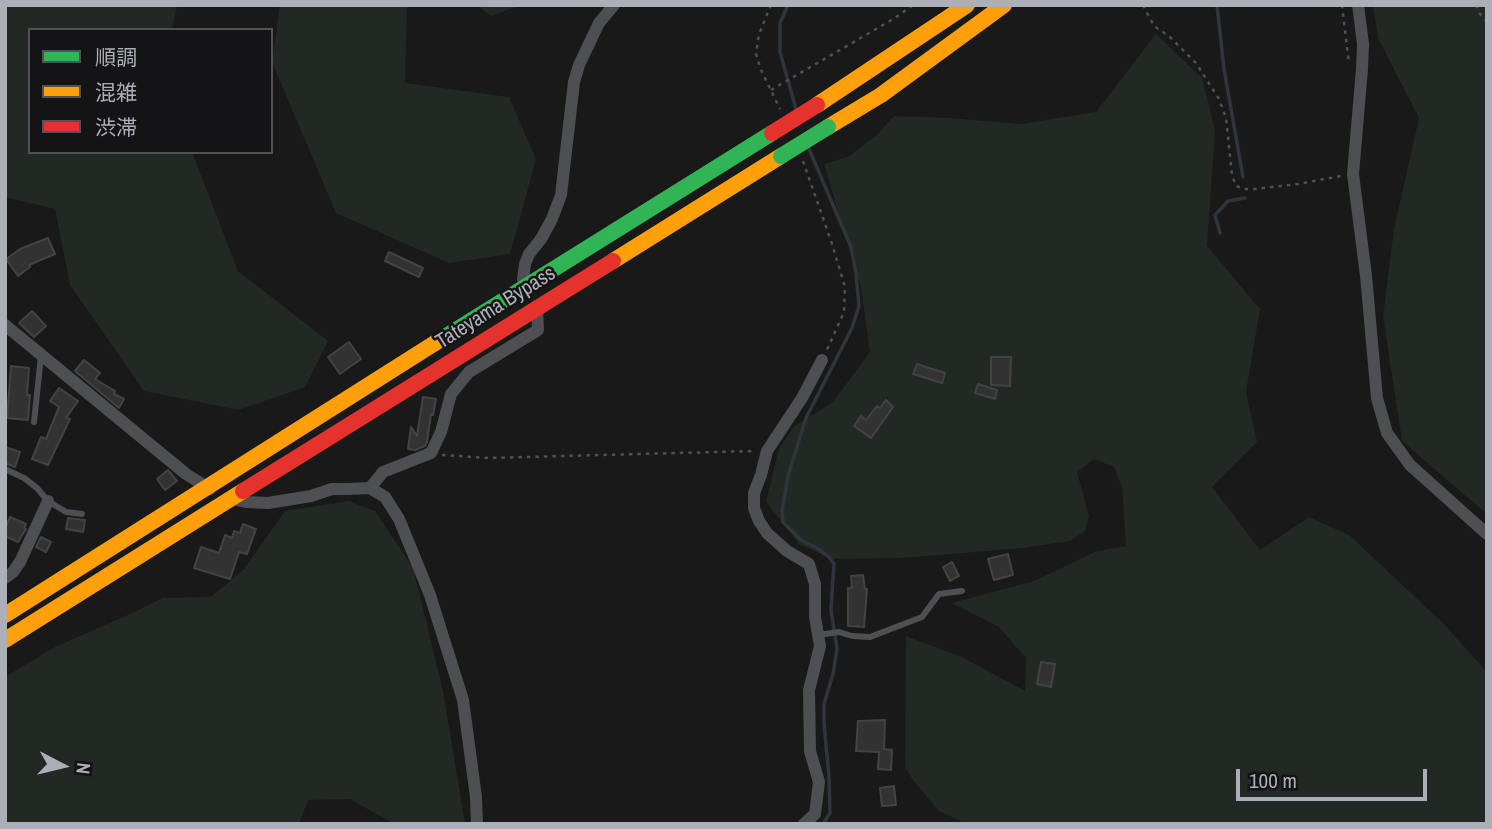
<!DOCTYPE html>
<meta charset="utf-8">
<style>
body{margin:0}
#map{position:relative;width:1492px;height:829px;overflow:hidden;background:#191919;font-family:"Archivo Narrow","Noto Sans JP",sans-serif}
canvas{display:block}
.frame{position:absolute;inset:0;border:7px solid #acafb8;pointer-events:none}
.legend{position:absolute;left:28px;top:28px;width:245px;height:126px;box-sizing:border-box;background:#141315;border:2px solid #515156;margin:0;padding:9px 12px;list-style:none;font-size:21px;color:#acafb8}
.legend li{display:flex;align-items:center;gap:14px;height:35px}
.legend b{width:35px;border:2px solid #515156}
.north{position:absolute;left:28px;top:731px;width:70px;height:70px;-webkit-text-stroke:5px #141315;paint-order:stroke;rotate:97deg;font-size:19px;font-weight:700;line-height:28px;text-align:center;color:#acafb8}
.north::after{content:'';display:block;margin:auto;width:24px;height:32px;background:#acafb8;clip-path:polygon(50% 0,100% 100%,50% 72%,0 100%)}
.scale{position:absolute;left:1236px;top:769px;width:191px;height:32px;box-sizing:border-box;border:4px solid #acafb8;border-top:0;padding-left:9px;font-size:21px;line-height:24px;white-space:nowrap;color:#acafb8;-webkit-text-stroke:5px #141315;paint-order:stroke}
</style>
<div id="map">
<canvas width="1492" height="829"></canvas>
<div class="frame"></div>
<ul class="legend">
<li><b style="height:9px;background:#30b455"></b>順調</li>
<li><b style="height:9px;background:#ff9f0a"></b>混雑</li>
<li><b style="height:9px;background:#e5322d"></b>渋滞</li>
</ul>
<div class="north">N</div>
<div class="scale">100 m</div>
</div>
<script>
const c = document.querySelector('canvas').getContext('2d');
c.lineJoin = 'round';
function fillPath(path, color) { c.fillStyle = color; c.fill(path, 'evenodd'); }
const toPath = rows => new Path2D(rows.map(r => 'M' + r).join(''));
function trace(path, color, width, dash) { c.strokeStyle = color; c.lineWidth = width; c.lineCap = dash ? 'butt' : 'round'; c.setLineDash(dash || []); c.stroke(path); }
function drawText(font, color, halo, rows, align = 'center') {
  c.font = font + ' "Archivo Narrow",sans-serif'; c.lineWidth = 5; c.setLineDash([]); c.textBaseline = 'middle'; c.strokeStyle = halo; c.fillStyle = color; for (const [text, x, y, turn = 0] of rows) {
    c.save(); c.translate(x, y); c.rotate((+turn || 0) * Math.PI / 180); c.textAlign = isNaN(turn) ? turn : align; if (halo) c.strokeText(text, 0, 0); c.fillText(text, 0, 0); c.restore();
  }
}
const green = toPath([
 [5,5,177,5,172,30,30,30,30,152,192,152,238,271,328,341,305,387,239,410,144,391,70,285,55,209,5,197],
 [280,5,407,5,405,83,509,97,536,159,510,254,449,263,336,213,272,62],
 [477,5,521,5,491,16],
 [1373,5,1487,5,1487,514,1402,441,1383,316,1394,229,1419,118,1378,38],
 [1156,34,1202,78,1215,130,1207,246,1260,309,1246,392,1257,442,1212,487,1260,550,1309,517,1349,535,1443,623,1487,672,1487,824,966,824,939,811,912,779,905,766,906,636,962,657,1025,691,1026,658,999,627,952,603,1034,581,1097,551,1126,546,1122,487,1114,467,1094,459,1077,472,1089,516,1085,531,1070,541,1023,548,903,558,833,559,799,544,766,502,779,449,794,426,832,403,870,352,861,288,824,164,848,157,877,135,894,116,949,118,1021,124,1096,112],
 [349,501,375,511,413,568,443,691,465,824,394,824,350,799,308,800,299,824,5,824,5,677,55,647,137,611,163,598,211,597,243,570,285,511]
]);
const stream = toPath([
 [788,5,780,23,780,52,796,109],
 [1217,5,1224,69,1243,177],
 [809,149,851,247,856,273,859,306,852,328,806,418,788,476,782,511,783,522,801,540,817,548,829,557,834,564,831,610,837,649,833,674,824,704,824,723,829,777,830,813,823,824],
 [1220,233,1215,215,1228,201,1245,198]
]);
const building = toPath([
 [48,238,55,254,29,265,30,267,18,276,6,259,20,249,48,238],
 [389,252,423,268,419,277,385,261,389,252],
 [32,311,46,326,34,337,19,323,32,311],
 [349,342,361,359,340,374,328,357,349,342],
 [991,357,1011,357,1010,386,991,385,991,357],
 [84,360,100,373,95,379,115,391,114,394,124,399,119,408,75,371,84,360],
 [917,364,945,373,942,383,913,374,917,364],
 [11,366,29,368,27,395,30,395,28,420,7,418,11,366],
 [978,384,997,390,995,399,975,393,978,384],
 [59,388,78,401,66,418,70,419,48,465,32,459,41,437,46,439,59,407,50,401,59,388],
 [423,397,436,399,433,415,431,414,427,442,425,446,415,450,408,449,411,427,417,436,423,397],
 [886,400,893,407,871,438,854,426,861,416,866,420,877,406,880,408,886,400],
 [5,447,20,452,15,467,5,463,5,447],
 [168,470,177,481,165,490,157,479,168,470],
 [10,517,26,524,24,528,26,529,18,542,5,536,5,529,10,517],
 [68,518,85,520,83,532,66,529,68,518],
 [243,524,256,529,247,554,239,552,230,579,194,568,201,547,219,553,225,535,232,538,234,531,240,533,243,524],
 [41,537,51,542,46,552,36,547,41,537],
 [1008,554,1013,575,994,580,988,559,1008,554],
 [952,562,959,576,950,581,943,567,952,562],
 [863,575,865,589,867,589,864,627,848,626,848,588,852,588,851,576,863,575],
 [1041,662,1055,664,1051,687,1037,684,1041,662],
 [885,720,884,749,892,750,891,770,878,769,879,752,856,751,858,721,885,720],
 [894,786,896,805,882,806,880,788,894,786]
]);
const path = toPath([
 [771,5,759,34,756,54,761,70,780,109],
 [1143,5,1154,26,1170,37,1196,63,1219,99,1226,118,1232,175,1236,186,1244,189,1255,189,1298,184,1341,176],
 [1342,5,1349,64],
 [1476,5,1480,14,1487,22],
 [771,90,895,18,913,5],
 [803,161,831,241,845,287,844,312,827,350],
 [442,455,488,458,754,451]
]);
const lane = toPath([
 [34,422,41,356],
 [5,469,24,478,37,488,48,501,66,512,82,514],
 [818,635,839,632,852,636,870,637,922,617,939,594,962,591]
]);
const street = toPath([
 [1358,5,1363,44,1362,69,1353,174,1366,276,1377,398,1387,433,1410,465,1487,534],
 [528,290,523,279,525,264,529,254,541,239,552,219,561,195,574,82,579,65,599,23,614,5],
 [5,325,186,474,210,489],
 [370,488,383,472,431,453,441,432,451,394,469,372,538,330,537,306],
 [232,499,246,502,268,503,311,496,332,489,348,489,370,488,385,497,399,519,430,595,463,700,476,797,477,824],
 [5,578,13,572,20,562,48,501],
 [804,824,815,814,819,782,810,751,809,690,820,646,815,617,815,584,809,564,787,551,767,533,759,521,754,508,754,493,761,475,767,451,802,398,822,360]
]);
const fast = toPath([
 [435,343,772,133]
]);
const slow = toPath([
 [817,105,967,5],
 [828,127,881,95,1004,5],
 [613,261,781,156],
 [5,615,435,343],
 [5,640,243,491]
]);
const jam = toPath([
 [243,491,613,261]
]);
const fastBridge = toPath([
 [781,156,828,127]
]);
const jamBridge = toPath([
 [772,133,817,105]
]);
const streetNames = [
 ["Tateyama Bypass",496,308,-32]
];
fillPath(green, '#222823');
trace(stream, '#30353c', 3.5);
fillPath(building, '#323233');
trace(building, '#424345', 2);
trace(path, '#4f5053', 2.5, [3.5, 5]);
trace(lane, '#4e4f52', 6);
trace(street, '#4e4f52', 12);
trace(fast, '#30b455', 16);
trace(slow, '#ff9f0a', 16);
trace(jam, '#e5322d', 16);
trace(fastBridge, '#30b455', 16);
trace(jamBridge, '#e5322d', 16);
drawText('21px', '#acafb8', '#141315', streetNames);
</script>
